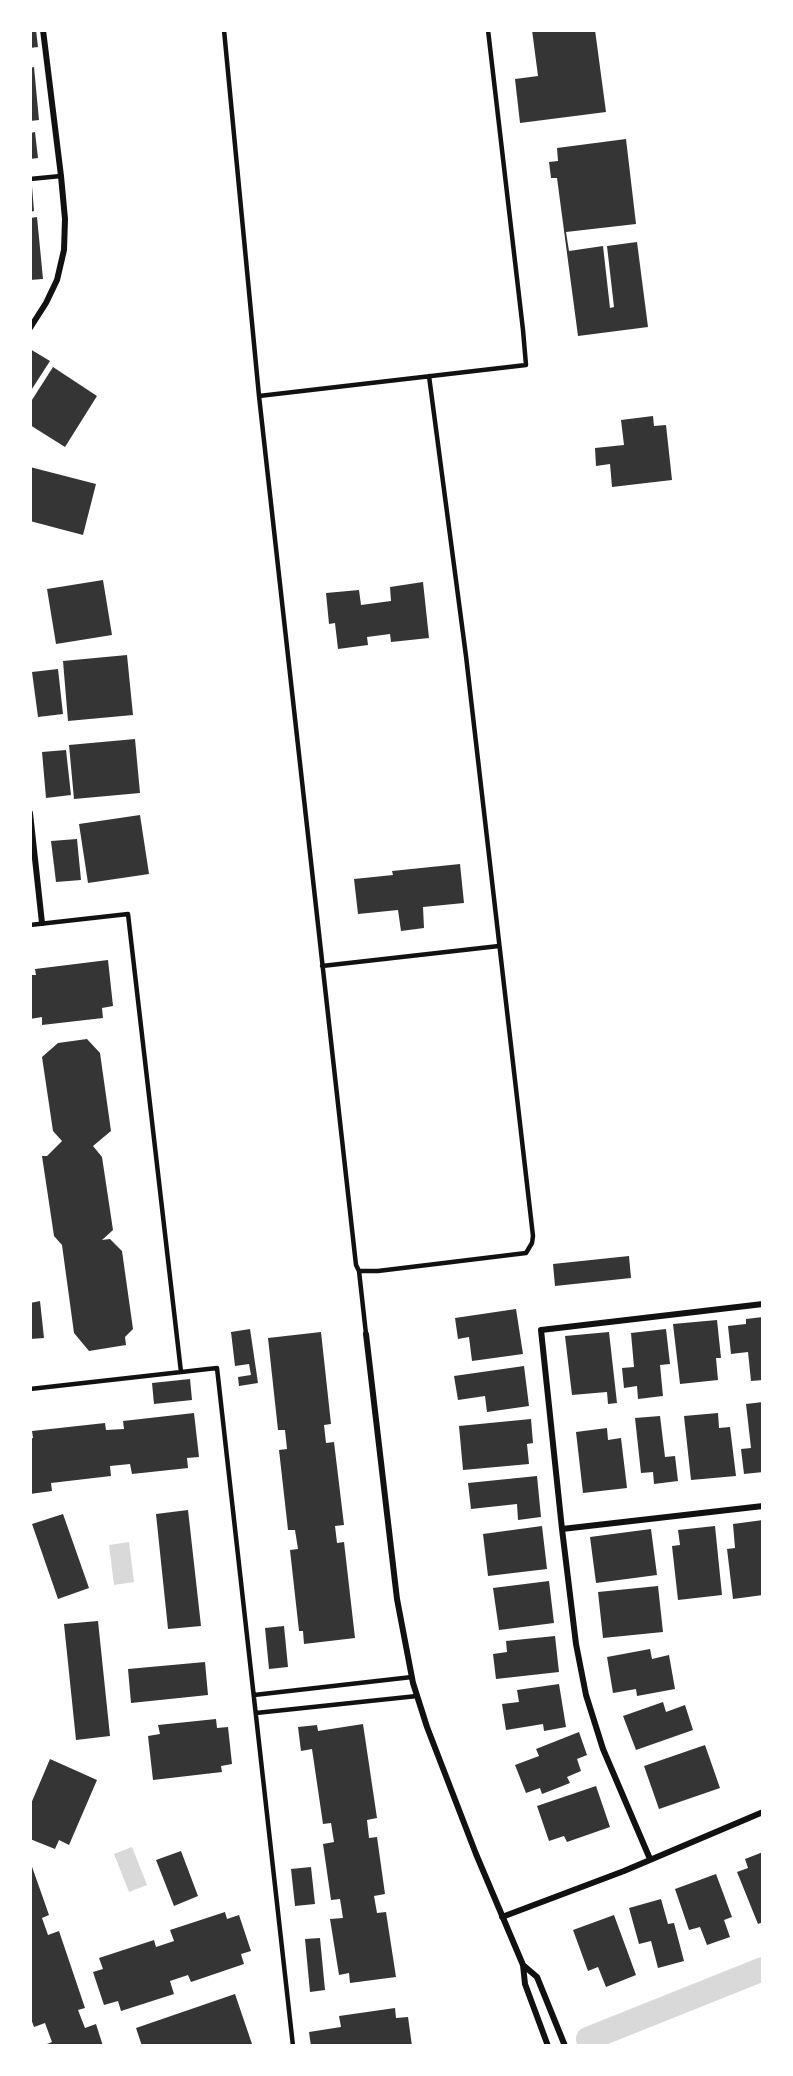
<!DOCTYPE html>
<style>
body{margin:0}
#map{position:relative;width:793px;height:2076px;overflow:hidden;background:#fff;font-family:Roboto,sans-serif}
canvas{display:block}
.frame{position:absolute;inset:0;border:32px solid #fff;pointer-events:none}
</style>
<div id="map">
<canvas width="793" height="2076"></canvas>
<div class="frame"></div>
</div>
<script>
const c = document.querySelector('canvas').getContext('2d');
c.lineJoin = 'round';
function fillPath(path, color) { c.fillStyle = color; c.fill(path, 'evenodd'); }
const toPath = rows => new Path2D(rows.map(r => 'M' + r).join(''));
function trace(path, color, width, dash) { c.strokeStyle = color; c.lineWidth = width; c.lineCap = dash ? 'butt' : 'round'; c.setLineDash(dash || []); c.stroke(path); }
const water = toPath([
 [129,1542,134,1582,114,1585,109,1545],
 [132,1847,147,1885,129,1892,114,1854]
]);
const canal = toPath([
 [588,2039,763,1969]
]);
const building = toPath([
 [30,30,36,30,38,47,30,48],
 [532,30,595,30,606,112,520,123,515,79,538,76],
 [34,67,39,120,30,121,30,68],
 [35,132,38,158,30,159,30,133],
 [626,139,636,224,566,232,569,251,603,246,610,308,614,307,607,246,637,242,648,327,578,336,557,178,551,178,549,162,558,161,557,148],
 [30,186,32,186,34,211,30,212],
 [37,217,43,279,30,280,30,218],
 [30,349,50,361,30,392],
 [53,367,97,396,65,447,30,425,30,403],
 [653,416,654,426,666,425,672,480,612,487,610,464,596,466,595,448,624,445,621,420],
 [30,467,96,484,83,535,30,521],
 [103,580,112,635,56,644,47,589],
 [423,582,429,638,391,642,390,634,367,637,368,645,338,649,335,623,329,624,326,593,359,590,361,605,391,601,390,587],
 [127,655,133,715,68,721,63,661],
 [58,669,63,714,38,717,32,672],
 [135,739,140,793,74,799,69,745],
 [66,750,71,795,46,798,42,752],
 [140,815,149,874,88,883,79,824],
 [77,839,81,880,56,882,51,841],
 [460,864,464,903,423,907,424,928,401,931,398,910,358,914,354,879,393,875,392,871],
 [108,960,113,1006,102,1008,103,1018,42,1025,42,1017,30,1019,30,975,36,975,35,969],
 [87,1039,100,1053,111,1131,93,1146,102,1157,113,1230,102,1240,110,1239,122,1251,133,1329,125,1337,126,1345,89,1351,74,1333,62,1245,54,1236,42,1156,47,1156,62,1141,53,1131,42,1057,58,1043],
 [629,1256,631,1278,555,1286,553,1264],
 [40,1301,44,1338,30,1339,30,1303],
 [516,1309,523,1354,472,1361,469,1337,458,1339,455,1318],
 [763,1317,763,1380,751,1381,748,1352,731,1354,728,1326,746,1324,746,1319],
 [717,1320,721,1358,716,1358,718,1380,680,1384,673,1324],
 [250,1329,258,1383,239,1386,238,1377,251,1375,249,1364,235,1366,231,1332],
 [666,1329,670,1364,660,1365,663,1396,638,1399,637,1386,624,1388,622,1368,634,1367,631,1333],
 [321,1332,331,1424,324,1425,326,1443,334,1442,344,1525,335,1526,337,1543,344,1542,355,1638,304,1644,303,1631,299,1631,290,1550,298,1549,295,1530,288,1530,279,1450,287,1449,285,1430,278,1430,268,1338],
 [609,1332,617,1403,608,1404,607,1392,572,1395,565,1336],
 [524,1366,529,1406,487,1412,485,1396,458,1400,454,1376],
 [190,1379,192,1400,154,1404,152,1383],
 [763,1402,763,1472,744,1474,741,1449,751,1448,746,1404],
 [194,1413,199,1457,187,1458,188,1468,132,1474,130,1464,110,1466,111,1476,51,1483,52,1491,30,1494,30,1439,33,1438,32,1431,105,1423,106,1430,124,1429,123,1421],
 [718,1413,719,1428,730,1427,736,1476,691,1480,684,1416],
 [660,1416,665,1457,675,1456,678,1481,654,1484,653,1472,641,1473,635,1418],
 [531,1419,533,1443,527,1444,529,1464,463,1470,459,1426],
 [607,1428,608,1440,621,1438,627,1488,583,1493,576,1432],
 [537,1476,541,1517,518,1520,517,1504,471,1509,468,1483],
 [188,1510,201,1626,168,1629,156,1514],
 [63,1514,89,1588,58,1599,32,1524],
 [763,1520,763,1595,733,1599,727,1549,735,1548,733,1524],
 [542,1526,547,1569,488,1576,483,1534],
 [715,1526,722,1595,678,1600,672,1546,680,1545,678,1530],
 [651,1529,657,1575,596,1583,590,1537],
 [549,1581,554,1623,499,1630,493,1588],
 [658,1586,663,1632,603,1638,598,1592],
 [98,1621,110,1736,76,1740,64,1624],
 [284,1626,288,1667,269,1669,265,1628],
 [555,1636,559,1672,496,1679,493,1654,507,1652,506,1641],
 [650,1649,652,1659,669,1655,675,1689,637,1696,636,1689,613,1693,607,1657],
 [205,1662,208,1695,131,1703,128,1669],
 [559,1684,566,1727,544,1731,543,1724,506,1730,502,1704,519,1702,517,1690],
 [663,1702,666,1712,685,1705,693,1730,636,1750,623,1716],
 [216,1719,217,1728,228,1727,232,1764,221,1766,222,1772,153,1780,148,1736,160,1734,158,1725],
 [363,1724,377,1818,367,1820,369,1838,377,1837,385,1894,374,1896,377,1913,386,1912,396,1977,350,1983,349,1973,339,1975,330,1919,343,1918,340,1899,331,1900,323,1844,334,1842,331,1823,323,1824,312,1749,301,1751,298,1727,317,1725,318,1731],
 [579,1732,587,1755,577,1759,581,1771,567,1777,570,1783,542,1794,540,1788,526,1793,515,1765,539,1756,536,1749],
 [705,1745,720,1788,659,1809,644,1766],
 [50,1759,97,1780,69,1845,59,1840,55,1849,30,1839,30,1806],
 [596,1786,610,1827,567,1842,564,1836,549,1841,537,1806],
 [181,1851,198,1896,174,1906,156,1860],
 [763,1852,763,1922,758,1924,737,1872,748,1868,745,1859],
 [30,1861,49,1915,42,1918,48,1935,59,1931,85,2008,78,2010,85,2028,96,2024,103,2046,42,2046,52,2042,45,2023,34,2027,30,2016],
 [311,1867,315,1904,295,1906,291,1869],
 [716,1874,732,1917,724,1920,730,1937,707,1945,700,1927,689,1930,675,1889],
 [661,1899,668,1924,674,1923,684,1961,658,1968,651,1941,639,1944,629,1908],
 [225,1912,227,1919,239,1915,251,1951,241,1954,244,1964,191,1982,188,1975,170,1981,174,1994,121,2011,118,2001,104,2005,93,1972,103,1969,99,1958,154,1940,156,1947,174,1941,170,1930],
 [614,1915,636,1975,606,1987,598,1967,588,1971,573,1930],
 [320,1938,325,1990,310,1992,305,1939],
 [235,1994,252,2044,245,2046,142,2046,136,2028],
 [395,2008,396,2018,408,2017,412,2046,311,2046,309,2032,341,2027,339,2016]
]);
const service = toPath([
 [224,30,259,396,526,365,523,330,488,30],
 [30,179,61,176],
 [259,396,356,1265,359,1271,378,1271,526,1253,532,1243,533,1236,466,656,429,376],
 [30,925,128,914,181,1372],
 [322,966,499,946],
 [359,1271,366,1334],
 [30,1389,217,1368,293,2046],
 [254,1695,412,1677],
 [256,1713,417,1696]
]);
const minor = toPath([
 [30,328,46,303,57,280,64,250,65,219,61,176,43,30],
 [30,813,42,923],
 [366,1334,397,1599,413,1683,427,1727,476,1854,523,1965,525,1984,548,2046],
 [562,1529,763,1506],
 [650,1859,603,1749,586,1695,576,1644,562,1529,541,1330,763,1304],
 [502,1917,624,1871,763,1812],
 [523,1965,537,1977,565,2046]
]);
fillPath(water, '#d9d9d9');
trace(canal, '#d9d9d9', 24);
fillPath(building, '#353535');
trace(service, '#111', 4.5);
trace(minor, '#111', 6);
</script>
